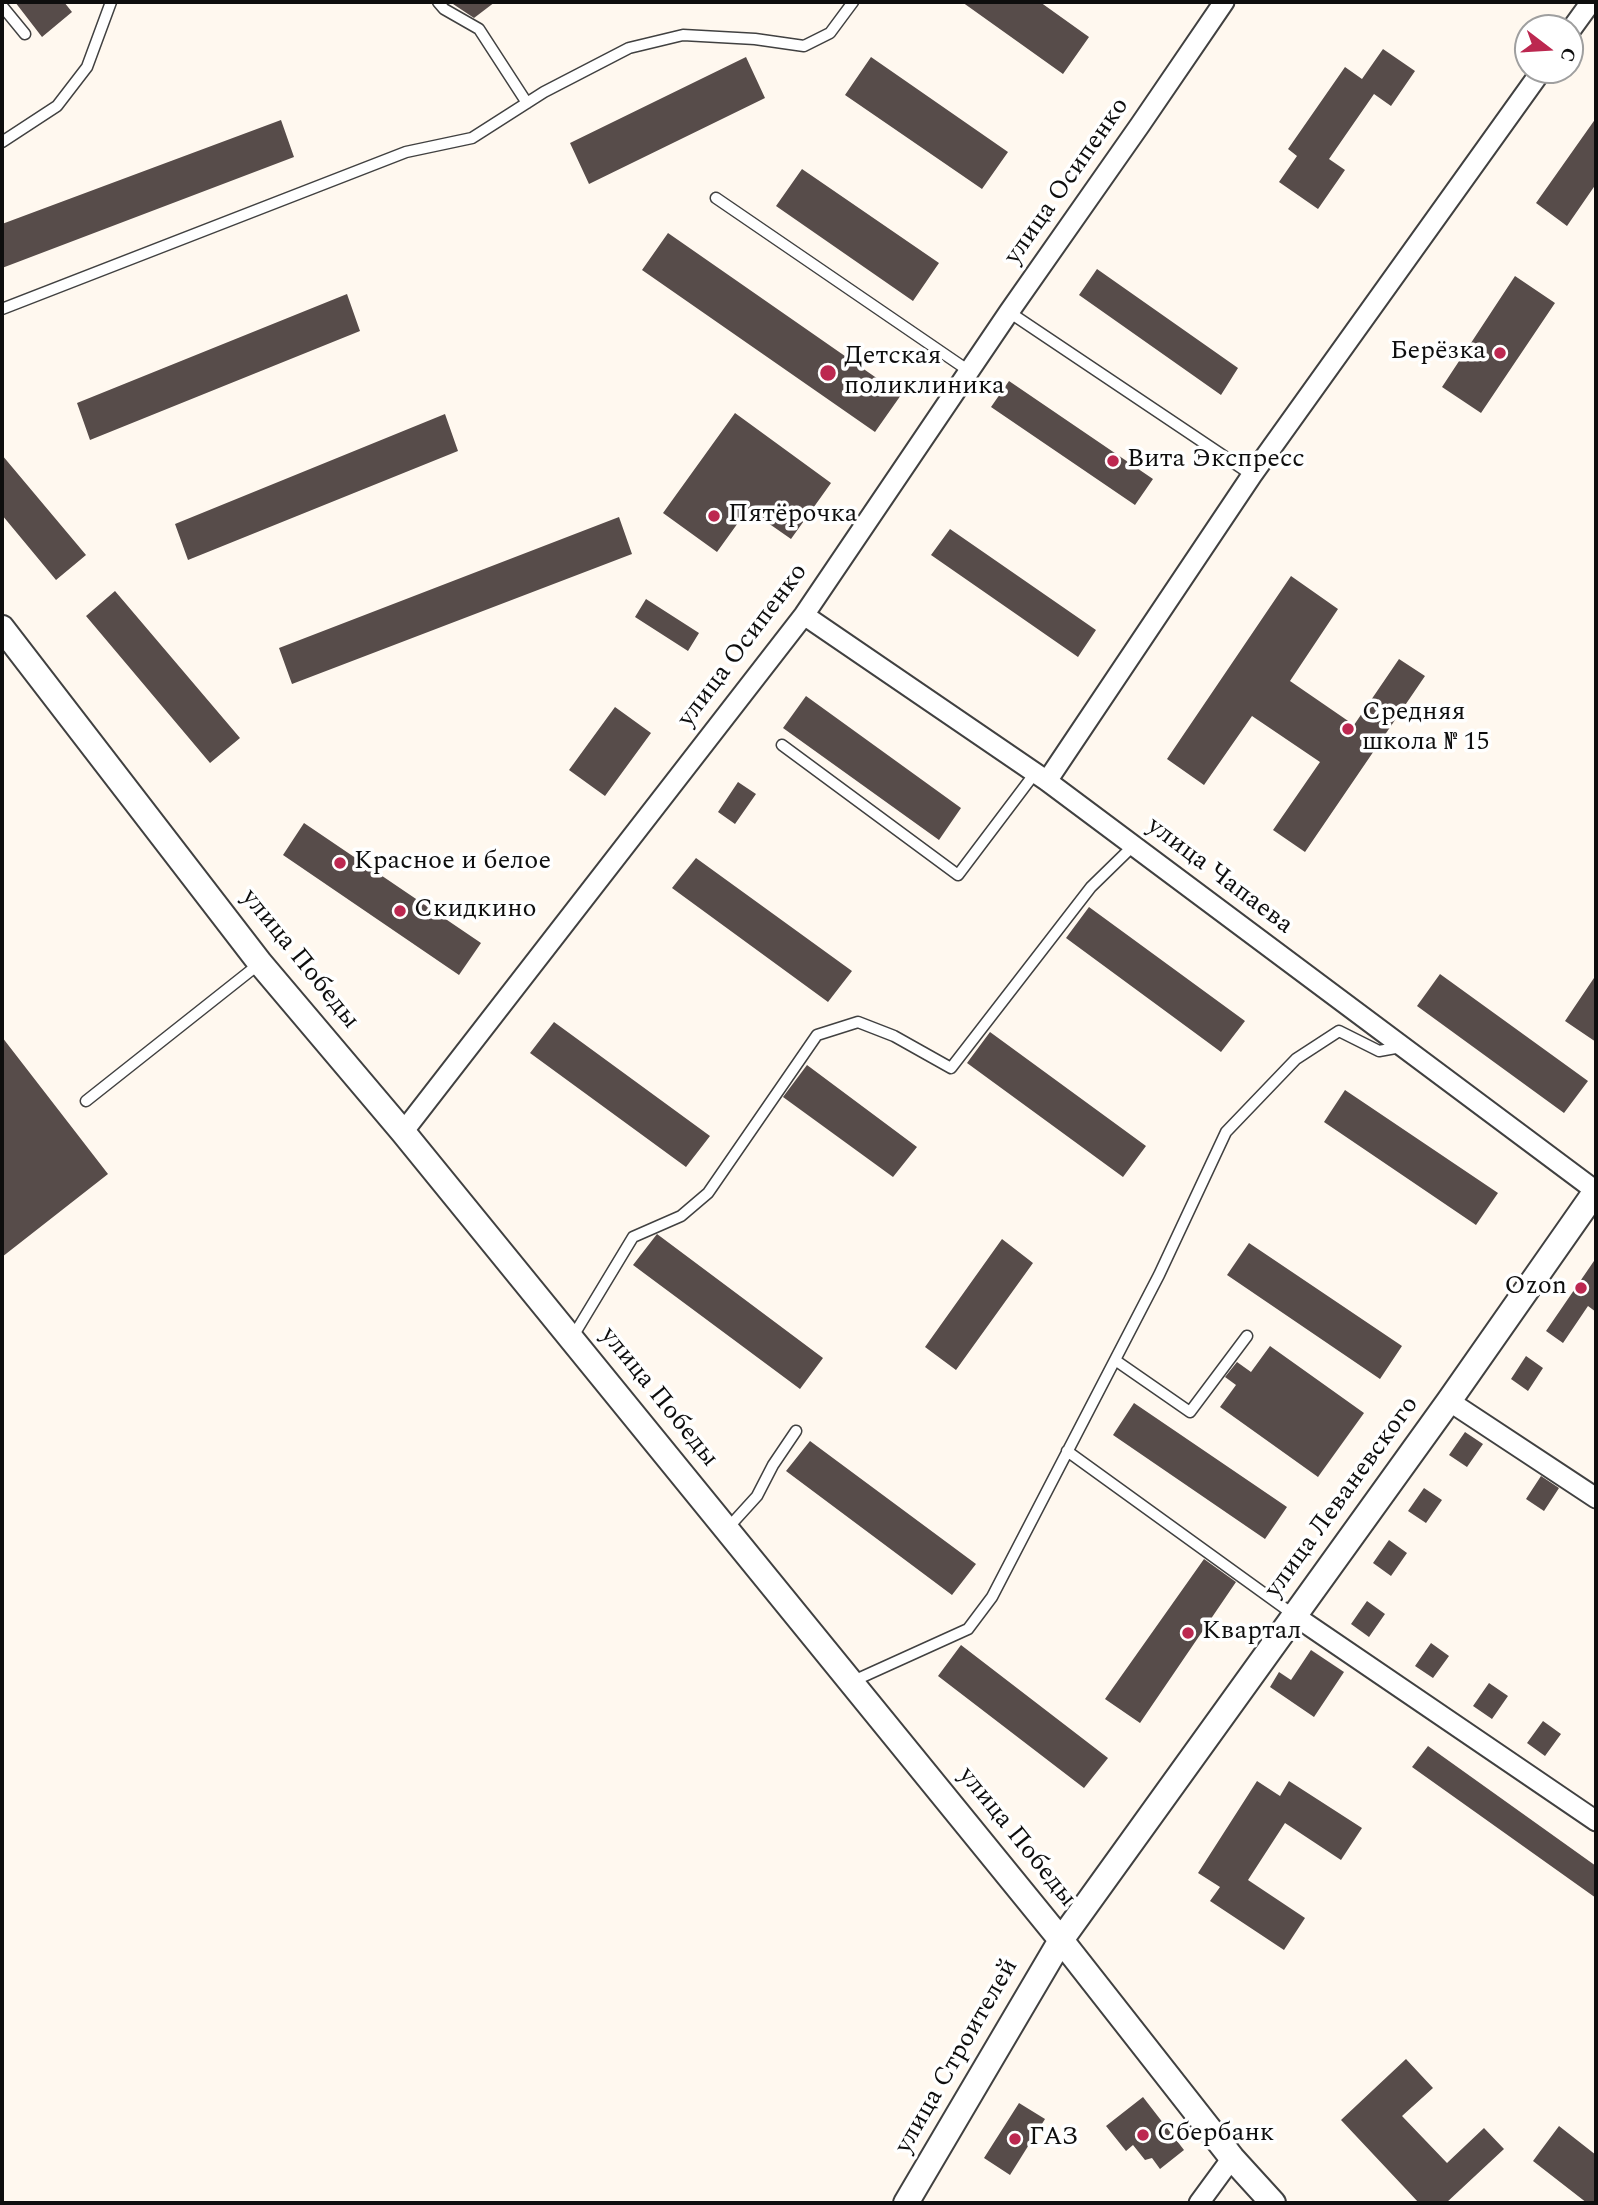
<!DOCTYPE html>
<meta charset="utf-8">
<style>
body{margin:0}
#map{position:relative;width:1598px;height:2205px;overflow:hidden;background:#fff8ef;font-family:Spectral,serif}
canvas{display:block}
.frame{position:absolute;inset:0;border:4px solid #0e0e0e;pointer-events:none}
.north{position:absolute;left:1514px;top:14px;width:70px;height:70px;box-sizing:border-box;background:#fff;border:2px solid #9f9f9f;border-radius:50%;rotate:107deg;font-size:19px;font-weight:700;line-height:28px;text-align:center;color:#0e0e0e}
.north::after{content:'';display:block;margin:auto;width:24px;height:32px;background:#bc2850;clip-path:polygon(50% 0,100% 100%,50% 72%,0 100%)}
</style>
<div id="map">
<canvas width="1598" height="2205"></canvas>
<div class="frame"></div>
<div class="north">С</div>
</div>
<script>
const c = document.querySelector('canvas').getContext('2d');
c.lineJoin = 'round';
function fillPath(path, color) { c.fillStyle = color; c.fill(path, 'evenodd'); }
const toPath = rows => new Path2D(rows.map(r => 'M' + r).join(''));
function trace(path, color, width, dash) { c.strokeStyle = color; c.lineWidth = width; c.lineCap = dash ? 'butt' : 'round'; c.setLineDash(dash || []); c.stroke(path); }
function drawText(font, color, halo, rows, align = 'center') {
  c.font = font + ' Spectral,serif'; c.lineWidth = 7; c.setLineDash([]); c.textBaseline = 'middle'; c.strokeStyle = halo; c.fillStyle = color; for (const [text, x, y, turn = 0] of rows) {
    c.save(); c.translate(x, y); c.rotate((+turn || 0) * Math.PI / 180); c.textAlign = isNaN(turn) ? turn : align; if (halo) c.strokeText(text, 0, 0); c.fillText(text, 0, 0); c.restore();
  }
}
const building = toPath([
 [15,2,64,2,72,12,42,37],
 [450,2,495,2,474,18],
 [962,2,1040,2,1089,37,1063,74],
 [1383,49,1415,71,1391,106,1374,94,1329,159,1345,170,1318,209,1279,182,1297,156,1288,149,1345,67,1362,79],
 [746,57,765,98,589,184,570,143],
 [871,57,1008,152,982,189,845,95],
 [1596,118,1596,184,1567,226,1536,203],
 [281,120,294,157,2,268,2,224],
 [802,169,939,263,913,301,776,206],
 [668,233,901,395,875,432,642,270],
 [1097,269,1238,368,1221,395,1079,295],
 [1515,276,1555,303,1481,413,1442,387],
 [347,294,360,331,90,440,77,403],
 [1009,381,1153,479,1135,505,991,407],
 [735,413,831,483,791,539,748,509,717,552,663,513],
 [445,414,458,451,188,560,175,524],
 [2,455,86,555,56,580,2,515],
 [619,517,632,554,292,684,279,648],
 [950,529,1096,630,1078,657,931,555],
 [1291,576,1338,609,1290,681,1354,725,1399,659,1425,676,1305,852,1273,830,1320,762,1252,716,1204,785,1167,759],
 [115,591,240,738,210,763,86,616],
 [646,599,699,633,688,651,635,617],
 [806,696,961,808,939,840,783,728],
 [615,707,651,733,605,796,569,770],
 [738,782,756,794,735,824,718,812],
 [304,823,481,943,459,975,283,855],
 [696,858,852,971,828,1002,672,888],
 [1089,907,1245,1021,1221,1052,1066,938],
 [1440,974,1588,1081,1564,1113,1417,1006],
 [1596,975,1596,1042,1565,1021],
 [554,1022,710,1136,686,1167,530,1053],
 [990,1032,1146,1146,1123,1177,967,1063],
 [2,1037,108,1174,2,1257],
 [807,1065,917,1147,893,1177,783,1097],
 [1345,1090,1498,1193,1476,1225,1324,1122],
 [657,1234,823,1358,800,1389,633,1265],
 [1002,1239,1033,1263,956,1370,925,1347],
 [1249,1243,1402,1346,1380,1379,1227,1275],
 [1596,1258,1596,1312,1588,1306,1563,1343,1546,1331],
 [1270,1346,1364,1413,1318,1477,1220,1407,1236,1385,1225,1377,1237,1362,1251,1372],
 [1526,1356,1543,1368,1528,1391,1511,1379],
 [1134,1403,1287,1507,1265,1539,1113,1435],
 [1465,1432,1483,1444,1467,1467,1449,1455],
 [810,1441,976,1564,952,1595,786,1471],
 [1541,1476,1559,1488,1544,1511,1526,1499],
 [1424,1488,1442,1500,1426,1523,1408,1511],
 [1389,1540,1407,1553,1391,1576,1373,1563],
 [1204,1559,1236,1582,1140,1723,1105,1699],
 [1367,1601,1385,1614,1369,1637,1351,1624],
 [1431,1643,1449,1656,1433,1678,1415,1666],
 [961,1645,1108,1758,1084,1788,938,1676],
 [1311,1650,1344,1672,1314,1717,1270,1687,1279,1672,1291,1680],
 [1489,1683,1508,1696,1492,1719,1473,1706],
 [1543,1721,1561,1734,1545,1756,1527,1743],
 [1428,1746,1596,1866,1596,1898,1412,1767],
 [1257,1781,1280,1796,1289,1781,1362,1828,1341,1860,1285,1823,1248,1880,1305,1918,1284,1950,1210,1901,1220,1887,1198,1873],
 [1406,2059,1433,2088,1402,2116,1447,2163,1484,2128,1504,2149,1446,2203,1419,2203,1341,2120],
 [1143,2097,1184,2150,1160,2169,1152,2158,1145,2160,1133,2145,1126,2151,1106,2126],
 [1019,2103,1045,2119,1010,2175,984,2158],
 [1559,2126,1596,2155,1596,2203,1587,2203,1533,2161]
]);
const service = toPath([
 [438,2,444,9,479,29,527,103],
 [2,6,25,34],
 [2,142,57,106,87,67,111,2],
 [716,198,969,371],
 [2,309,406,152,472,138,544,92,629,48,683,35,755,39,804,46,830,33,853,2],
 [1009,312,1252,475],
 [782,745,958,875,1035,773],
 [86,1101,259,964],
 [572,1338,633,1237,681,1216,708,1193,817,1035,858,1022,894,1036,951,1068,1091,887,1133,846],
 [1115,1360,1190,1412,1247,1336],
 [1067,1451,1294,1615],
 [727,1529,757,1496,773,1465,796,1431],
 [851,1682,968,1629,992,1597,1159,1275,1226,1132,1296,1059,1339,1031,1379,1051,1401,1047]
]);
const minor = toPath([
 [1570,31,1591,2],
 [804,615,1047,781,1596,1191],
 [1047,781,1252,475,1542,70],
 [403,1132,804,615,1009,312,1140,125,1224,2],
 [1449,1401,1596,1498],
 [1295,1616,1596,1821],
 [1199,2203,1232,2158]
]);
const tertiary = toPath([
 [2,628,260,963,403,1132,1061,1940,1232,2158,1273,2203],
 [906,2203,1061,1940,1449,1401,1596,1191]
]);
const markers = [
 [1500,353,7,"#bc2850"],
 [828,373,9,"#bc2850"],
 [1113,461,7,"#bc2850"],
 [714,516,7,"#bc2850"],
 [1348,729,7,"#bc2850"],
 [340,863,7,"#bc2850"],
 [400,911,7,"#bc2850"],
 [1581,1288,7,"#bc2850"],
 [1188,1633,7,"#bc2850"],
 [1143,2135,7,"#bc2850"],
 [1015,2139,7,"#bc2850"]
];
const streetNames = [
 ["улица Осипенко",1068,182,-55],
 ["улица Осипенко",744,646,-53],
 ["улица Чапаева",1219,877,37],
 ["улица Победы",299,960,51],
 ["улица Победы",658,1398,51],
 ["улица Леваневского",1343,1498,-54],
 ["улица Победы",1016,1838,51],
 ["улица Строителей",958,2057,-60]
];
const poiNames = [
 ["Берёзка",1486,353,"right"],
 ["Детская",844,358],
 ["поликлиника",844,388],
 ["Вита Экспресс",1127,461],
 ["Пятёрочка",728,516],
 ["Средняя",1362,714],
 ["школа № 15",1362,744],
 ["Красное и белое",354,863],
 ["Скидкино",414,911],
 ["Ozon",1567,1288,"right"],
 ["Квартал",1202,1633],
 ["Сбербанк",1157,2135],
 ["ГАЗ",1029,2139]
];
fillPath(building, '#574c4a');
trace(service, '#414141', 13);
trace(minor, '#414141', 23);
trace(tertiary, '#414141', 28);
trace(service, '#fff', 10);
trace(minor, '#fff', 19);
trace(tertiary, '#fff', 24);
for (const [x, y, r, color] of markers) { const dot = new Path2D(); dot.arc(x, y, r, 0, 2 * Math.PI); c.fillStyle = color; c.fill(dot); trace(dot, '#fff', 2.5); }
drawText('26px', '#0e0e0e', '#fff', streetNames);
drawText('26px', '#0e0e0e', '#fff', poiNames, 'left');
</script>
